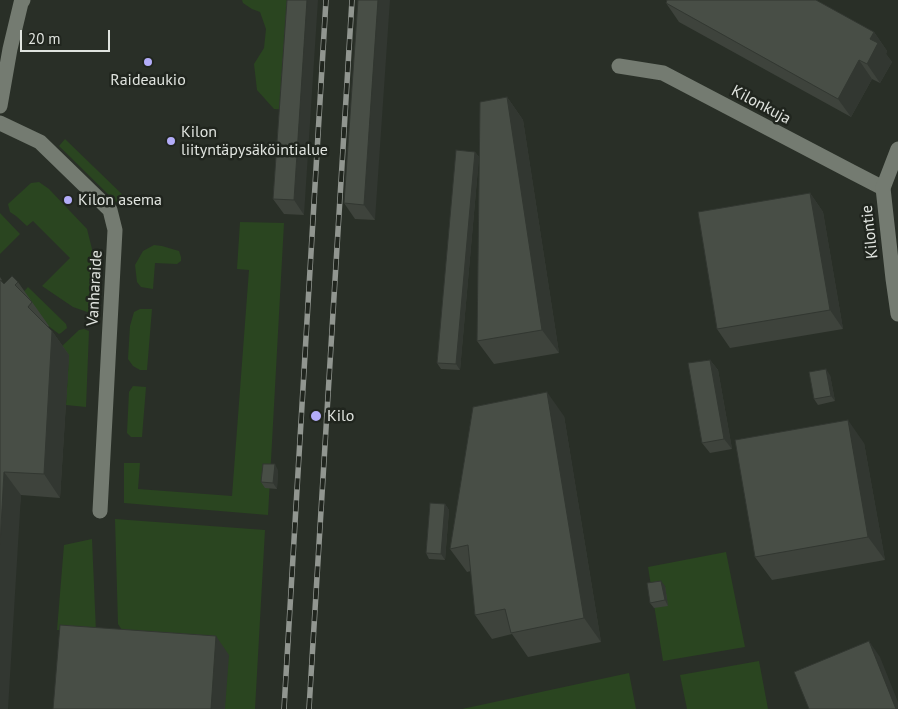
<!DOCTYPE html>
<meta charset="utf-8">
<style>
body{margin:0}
#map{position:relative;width:898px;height:709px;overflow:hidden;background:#292f27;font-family:"PT Sans",sans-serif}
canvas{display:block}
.scale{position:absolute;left:20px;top:30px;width:90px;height:22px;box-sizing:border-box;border:2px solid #e0e4df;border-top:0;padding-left:6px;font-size:15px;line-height:18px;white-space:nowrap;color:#e0e4df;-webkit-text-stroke:4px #20251e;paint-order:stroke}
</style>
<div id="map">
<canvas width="898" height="709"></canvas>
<div class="scale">20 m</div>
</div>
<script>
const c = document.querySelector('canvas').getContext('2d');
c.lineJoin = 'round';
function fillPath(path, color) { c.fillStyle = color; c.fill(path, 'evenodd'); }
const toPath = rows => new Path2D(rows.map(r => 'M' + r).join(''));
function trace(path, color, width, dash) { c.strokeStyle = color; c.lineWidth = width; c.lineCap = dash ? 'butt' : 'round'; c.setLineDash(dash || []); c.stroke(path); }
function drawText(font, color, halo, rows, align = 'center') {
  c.font = font + ' "PT Sans",sans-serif'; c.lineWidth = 5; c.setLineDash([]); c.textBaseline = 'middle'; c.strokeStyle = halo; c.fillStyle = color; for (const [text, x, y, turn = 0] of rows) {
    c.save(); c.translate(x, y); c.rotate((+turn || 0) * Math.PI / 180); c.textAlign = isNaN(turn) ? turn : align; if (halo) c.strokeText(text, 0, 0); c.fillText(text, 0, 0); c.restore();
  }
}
const green = toPath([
 [242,0,298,0,291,110,274,109,257,90,254,64,264,48,266,29,260,12,252,9,243,3],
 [65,139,128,200,121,207,59,146],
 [39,182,49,189,87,229,93,253,90,313,73,307,42,286,70,258,33,221,27,226,16,216,10,212,8,204,31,183],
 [0,213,20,234,0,254],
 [240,222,284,223,268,515,124,503,124,463,140,463,138,489,232,496,249,270,237,269],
 [154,245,162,246,179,251,181,257,181,261,177,264,155,263,153,289,141,287,137,282,135,265,143,251],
 [28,287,66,324,67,328,61,333,59,334,15,301],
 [140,309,152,309,147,370,140,370,133,366,128,359,130,326,134,312],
 [84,329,89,331,86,407,66,405,69,355,61,347,79,330],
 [133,386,146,387,142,437,131,437,127,433,129,392],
 [115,519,265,530,255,709,225,709,134,648,118,624],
 [92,539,96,632,57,630,64,545],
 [726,552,745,647,663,661,648,567],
 [759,661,768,709,687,709,680,675],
 [629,673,636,709,462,709]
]);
const minor = toPath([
 [619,66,663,73,852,172,883,188],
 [0,123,40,142,110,210,115,230,100,511]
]);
const tertiary = toPath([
 [0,106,10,49,21,3,23,0],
 [898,149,883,188,893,279,898,314]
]);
const rail = toPath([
 [284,709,326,0],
 [309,709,352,0]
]);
const wall = toPath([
 [287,0,304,215,284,214,273,199],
 [358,0,375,220,355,219,344,203],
 [666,3,874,32,887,51,886,54,892,62,880,83,872,79,851,117,679,22],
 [507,97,523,120,559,353,494,364,477,341],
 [475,152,479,157,460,370,441,369,437,363],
 [810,193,823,212,843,329,730,348,717,329],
 [0,277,2,280,1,280,4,284,18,282,49,326,48,327,52,331,69,355,60,498,21,495,0,709],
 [710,360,718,370,732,449,710,453,702,443],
 [830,375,835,401,818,405,814,399],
 [564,416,601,642,528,657,512,634,492,639,475,615,471,571,467,572,450,549],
 [864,443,885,560,772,580,755,557],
 [278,470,277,489,265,488,261,482],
 [445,504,449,510,445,560,429,559,426,553],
 [665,586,668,606,654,608,650,603]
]);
const shadedWall = toPath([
 [307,0,318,0,304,215,294,200],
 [378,0,390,0,375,220,364,205],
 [874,32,887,51,886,54,892,62,880,83,867,64,870,39],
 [859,60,872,79,851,117,838,99],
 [507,97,523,120,559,353,542,330],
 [475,152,479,157,460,370,456,364],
 [810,193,823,212,843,329,830,310],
 [52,331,69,355,60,498,44,474],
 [710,360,718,370,732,449,724,439],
 [826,369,830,375,835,401,831,396],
 [547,392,564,416,601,642,584,618],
 [848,420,864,443,885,560,868,537],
 [275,464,278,470,277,489,273,483],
 [4,472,21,495,8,709,0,709,0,545],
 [445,504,449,510,445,560,441,554],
 [661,581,665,586,668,606,665,600],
 [216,636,229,655,225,709,211,709],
 [869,641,880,657,898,702,898,709,896,709]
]);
const building = toPath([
 [287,0,307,0,294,200,273,199,287,0],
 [358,0,378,0,364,205,344,203,358,0],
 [667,0,816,0,874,32,870,39,878,43,867,64,859,60,838,99,666,3,667,0],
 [507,97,542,330,477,341,480,102,507,97],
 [456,150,475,152,456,364,437,363,456,150],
 [810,193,830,310,717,329,698,212,810,193],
 [12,276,18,282,15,285,32,302,28,307,52,331,44,474,4,472,0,545,0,280,4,284,12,276],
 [710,360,724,439,702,443,688,363,710,360],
 [826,369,831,396,814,399,809,372,826,369],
 [547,392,584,618,511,633,505,609,475,615,468,545,450,549,473,407,547,392],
 [848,420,868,537,755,557,735,440,848,420],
 [263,464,275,464,273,483,261,482,263,464],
 [430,503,445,504,441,554,426,553,430,503],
 [661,581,665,600,650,603,647,583,661,581],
 [60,625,216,636,211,709,53,709,60,625],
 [869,641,896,709,809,709,794,672,869,641]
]);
const markers = [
 [148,62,5,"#b3adf9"],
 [171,141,5,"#b3adf9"],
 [68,200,5,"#b3adf9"],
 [316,416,6,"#b3adf9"]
];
const poiNames = [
 ["Raideaukio",148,80,"center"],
 ["Kilon",181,132],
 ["liityntäpysäköintialue",181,150],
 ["Kilon asema",78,200],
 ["Kilo",327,416]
];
const streetNames = [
 ["Kilonkuja",761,105,28],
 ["Kilontie",870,232,-96],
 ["Vanharaide",95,288,-87]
];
fillPath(green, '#2a4520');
trace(minor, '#747b71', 15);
trace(tertiary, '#747b71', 15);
trace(rail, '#919690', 5.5);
trace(rail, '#20251e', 4, [11]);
fillPath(wall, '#3e433c');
fillPath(shadedWall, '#323731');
fillPath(building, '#484e46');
trace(building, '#323731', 1);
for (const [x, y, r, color] of markers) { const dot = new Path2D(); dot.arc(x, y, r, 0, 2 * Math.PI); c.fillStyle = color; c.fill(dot); trace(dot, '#20251e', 2); }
drawText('16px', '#e0e4df', '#20251e', poiNames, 'left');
drawText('16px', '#e0e4df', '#20251e', streetNames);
</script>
